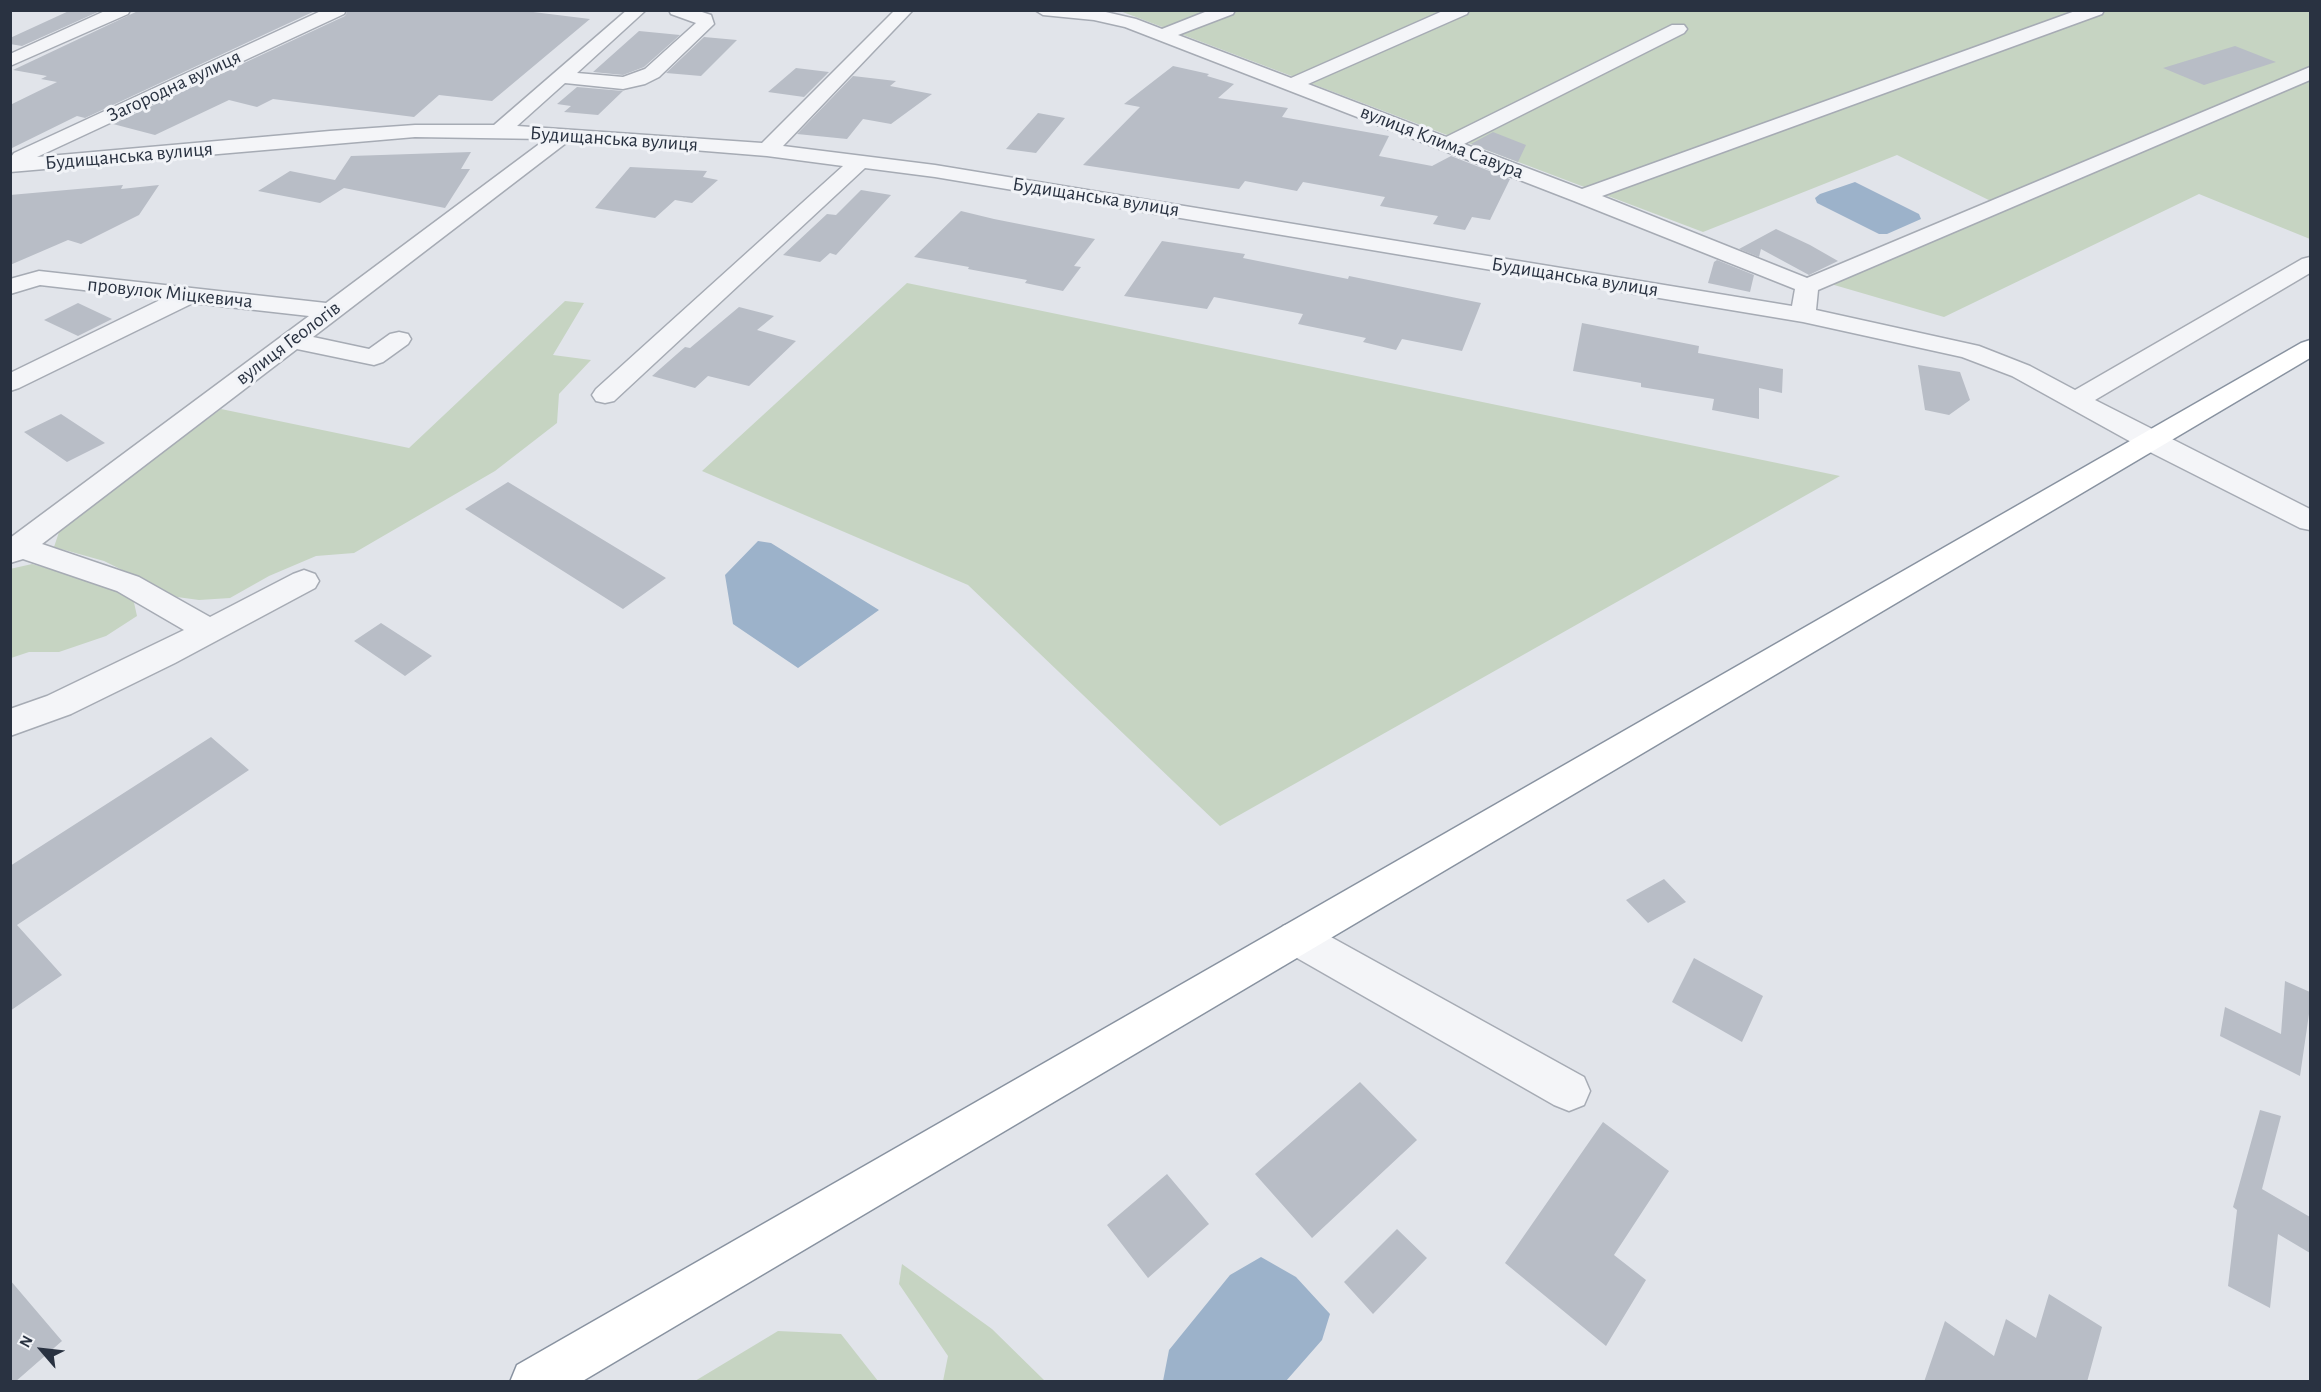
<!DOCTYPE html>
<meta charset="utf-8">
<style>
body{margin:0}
#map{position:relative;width:2321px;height:1392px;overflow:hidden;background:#e1e4ea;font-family:"Alegreya Sans",sans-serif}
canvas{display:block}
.frame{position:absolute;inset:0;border:12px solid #293241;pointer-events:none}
.north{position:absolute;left:12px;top:1320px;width:60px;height:60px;-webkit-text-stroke:4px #f1f3f7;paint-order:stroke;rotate:298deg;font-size:16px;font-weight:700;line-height:24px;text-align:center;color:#293241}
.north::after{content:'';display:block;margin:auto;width:21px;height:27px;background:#293241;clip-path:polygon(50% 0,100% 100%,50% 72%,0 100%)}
</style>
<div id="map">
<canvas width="2321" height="1392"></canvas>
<div class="frame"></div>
<div class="north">N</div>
</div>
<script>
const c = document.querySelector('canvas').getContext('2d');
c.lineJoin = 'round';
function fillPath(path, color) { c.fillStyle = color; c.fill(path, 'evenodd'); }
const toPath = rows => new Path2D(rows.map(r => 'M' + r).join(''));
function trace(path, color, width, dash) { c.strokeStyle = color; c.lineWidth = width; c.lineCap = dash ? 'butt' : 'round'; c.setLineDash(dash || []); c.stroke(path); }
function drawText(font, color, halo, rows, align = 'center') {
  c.font = font + ' "Alegreya Sans",sans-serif'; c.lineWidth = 6; c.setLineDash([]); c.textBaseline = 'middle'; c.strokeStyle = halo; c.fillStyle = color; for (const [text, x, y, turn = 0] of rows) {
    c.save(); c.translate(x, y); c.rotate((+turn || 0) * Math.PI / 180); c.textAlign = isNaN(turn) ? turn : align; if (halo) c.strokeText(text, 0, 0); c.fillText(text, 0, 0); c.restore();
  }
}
const green = toPath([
 [1120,11,2310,11,2310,239,2199,194,1944,317,1824,282,2003,207,1897,155,1703,232],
 [907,283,1840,476,1220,826,968,585,702,471],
 [565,301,584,303,553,355,591,360,559,394,557,423,495,471,354,553,316,556,269,576,230,598,199,600,177,597,104,561,54,547,61,526,221,409,409,448],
 [32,564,107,585,133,598,137,616,106,636,59,652,29,652,11,658,10,569],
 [902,1264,992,1329,1045,1381,943,1381,948,1356,899,1284],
 [778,1331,841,1334,878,1381,695,1381]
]);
const water = toPath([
 [1855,182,1919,214,1921,219,1887,234,1879,234,1817,203,1815,198,1820,194],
 [758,541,771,543,879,610,798,668,733,624,725,575],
 [1261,1257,1296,1277,1330,1314,1322,1340,1286,1381,1163,1381,1169,1350,1230,1275]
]);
const building = toPath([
 [71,10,100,11,22,46,10,44,10,38],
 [140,10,317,10,85,118,77,116,10,149,10,105,57,82,41,79,47,76,13,70],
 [348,10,517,10,590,19,492,101,439,95,414,117,273,99,257,107,229,100,155,135,113,124,345,16],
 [639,31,680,35,644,67,623,75,593,72],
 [704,37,737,40,701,76,666,73],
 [2235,46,2276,62,2204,85,2163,68],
 [1173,66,1209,74,1207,76,1234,84,1218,98,1288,108,1282,117,1389,136,1379,156,1432,166,1451,156,1510,179,1490,220,1472,217,1465,230,1433,224,1438,216,1380,206,1385,197,1303,182,1297,191,1245,181,1239,189,1083,165,1140,107,1124,104],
 [796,68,829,72,804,97,768,92],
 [853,76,896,81,890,86,932,94,891,124,863,119,847,139,797,134],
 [577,87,623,91,598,115,564,112,571,106,557,104],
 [1038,113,1065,118,1036,153,1006,149],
 [1493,132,1526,145,1518,162,1471,144],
 [471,152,461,169,470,169,445,208,344,188,320,203,258,191,290,171,335,180,351,156],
 [630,167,707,171,703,177,718,180,692,203,675,200,655,218,595,208],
 [123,185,121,189,159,185,139,215,81,244,68,240,10,265,10,195],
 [861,190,891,195,836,255,830,253,820,262,783,255,827,214,836,215],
 [961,211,994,219,1095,239,1074,266,1081,267,1063,291,1025,283,1027,280,968,269,969,267,914,257],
 [1776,229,1810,245,1838,261,1809,275,1761,249,1759,257,1739,249],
 [1162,241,1245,254,1243,258,1348,279,1349,276,1481,303,1462,351,1402,339,1396,350,1363,342,1366,338,1298,324,1303,314,1214,297,1207,309,1124,296],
 [1717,260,1754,275,1750,292,1708,283,1714,262],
 [78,303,112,319,78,336,44,320],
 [739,307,774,316,757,330,796,341,749,386,708,376,695,388,652,376,685,347,690,348],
 [1582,323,1699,346,1698,353,1783,369,1782,393,1759,388,1759,419,1712,410,1714,399,1641,387,1641,383,1573,371],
 [1918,365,1960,372,1970,400,1949,415,1925,410],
 [61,414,105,443,67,462,24,432],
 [508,482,666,578,623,609,465,509],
 [381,623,432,656,405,676,354,641],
 [211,737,249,770,17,925,62,975,10,1011,10,866],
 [1664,879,1686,902,1648,923,1626,900],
 [1694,958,1763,996,1742,1042,1672,1002],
 [2285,981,2310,992,2310,1007,2300,1076,2220,1036,2225,1007,2281,1034],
 [1360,1082,1417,1140,1312,1238,1255,1174],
 [2260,1110,2281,1116,2262,1189,2310,1217,2310,1253,2278,1234,2270,1308,2228,1286,2237,1210,2233,1207],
 [1603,1122,1669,1171,1614,1255,1646,1280,1606,1346,1505,1263],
 [1167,1174,1209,1224,1148,1278,1107,1225],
 [1397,1229,1427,1258,1373,1314,1344,1282],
 [10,1280,62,1341,15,1382,10,1382],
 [2049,1294,2102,1327,2087,1382,1924,1382,1945,1321,1994,1356,2006,1319,2036,1338]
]);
const minor = toPath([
 [107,10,130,10,128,14,10,66,10,54,107,10],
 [323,10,346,10,344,14,37,157,330,131,415,125,494,125,627,10,646,10,577,73,623,77,645,69,696,23,671,14,669,10,696,10,711,15,714,24,659,77,645,84,623,89,565,83,517,126,762,143,895,10,913,10,783,146,935,165,1792,306,1795,289,1574,201,1125,27,1094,20,1043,15,1035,10,1097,10,1136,19,1162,29,1210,10,1235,10,1233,14,1178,35,1291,78,1445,10,1469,10,1467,14,1308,84,1446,137,1672,25,1684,25,1687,29,1684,33,1464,144,1582,189,2078,10,2104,10,2102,14,1602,196,1807,278,2310,67,2310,80,1818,290,1816,310,1979,346,2030,366,2075,390,2302,259,2310,257,2310,273,2095,400,2310,509,2310,530,2300,528,2142,448,2012,376,1962,357,1803,322,935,177,865,168,614,401,605,403,596,401,592,395,596,389,843,166,767,156,570,140,313,337,369,349,390,334,399,332,408,334,411,339,408,344,383,362,374,365,297,349,42,544,139,577,210,617,293,574,304,570,315,574,319,581,315,588,175,663,71,714,10,736,10,709,47,696,184,630,117,591,23,559,10,563,10,538,309,316,193,303,19,388,10,391,10,373,162,299,40,285,10,294,10,279,39,271,326,303,546,139,415,137,10,172,11,157,14,153,323,10],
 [1297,921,1311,926,1584,1077,1590,1091,1584,1105,1569,1111,1554,1105,1283,950,1278,938,1283,926,1297,921]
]);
const highway = toPath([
 [2310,340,2310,358,581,1382,510,1382,517,1365,2301,343,2310,340]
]);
const farStreetnames = [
 ["Загородна вулиця",174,86,-25],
 ["Будищанська вулиця",614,139,4],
 ["вулиця Клима Савура",1442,142,21],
 ["Будищанська вулиця",129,156,-5],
 ["Будищанська вулиця",1096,197,9],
 ["Будищанська вулиця",1575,277,9],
 ["провулок Міцкевича",170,293,6],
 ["вулиця Геологів",288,343,-37]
];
fillPath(green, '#c6d4c2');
fillPath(water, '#9cb2ca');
fillPath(building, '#b8bdc6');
trace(minor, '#a6abb4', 3);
trace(highway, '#8892a0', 3);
fillPath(minor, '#f4f5f8');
fillPath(highway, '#fff');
drawText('20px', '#293241', '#f1f3f7', farStreetnames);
</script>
